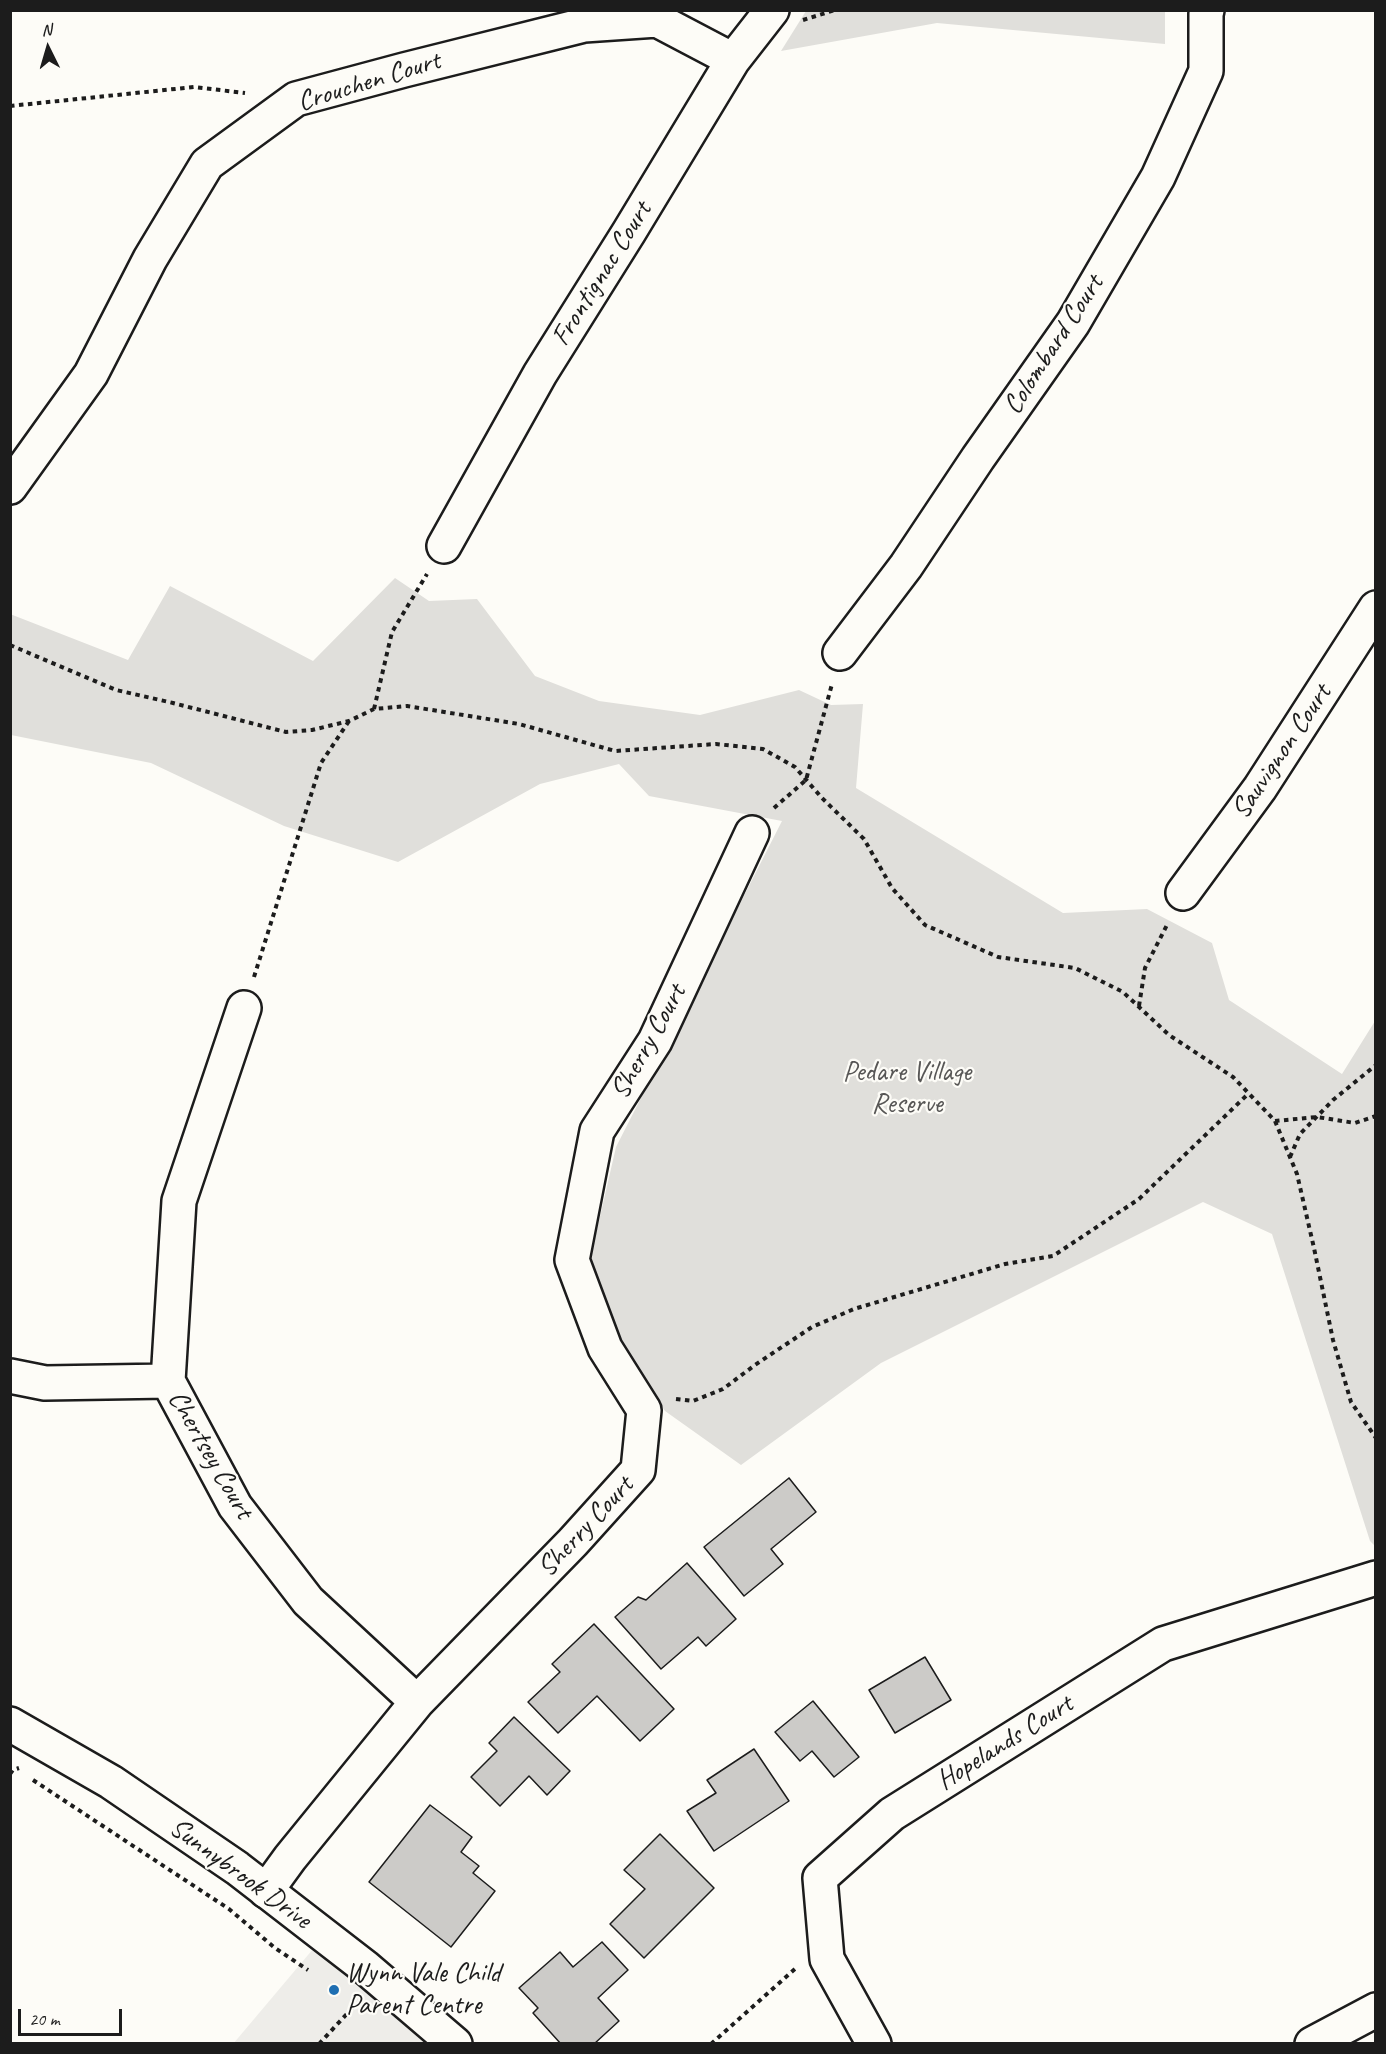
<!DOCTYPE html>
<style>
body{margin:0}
#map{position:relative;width:1386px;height:2054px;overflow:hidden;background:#fdfcf7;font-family:Caveat,sans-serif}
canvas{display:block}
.frame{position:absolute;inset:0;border:12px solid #1c1c1c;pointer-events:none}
.north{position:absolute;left:18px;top:18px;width:60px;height:60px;-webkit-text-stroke:4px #fdfcf7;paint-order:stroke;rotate:355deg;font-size:16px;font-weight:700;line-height:24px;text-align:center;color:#1c1c1c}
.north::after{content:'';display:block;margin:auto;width:21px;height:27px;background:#1c1c1c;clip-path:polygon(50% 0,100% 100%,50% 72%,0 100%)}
.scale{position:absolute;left:18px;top:2009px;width:104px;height:27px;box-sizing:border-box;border:3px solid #1c1c1c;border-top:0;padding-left:8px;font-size:18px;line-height:21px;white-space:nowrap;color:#1c1c1c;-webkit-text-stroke:4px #fdfcf7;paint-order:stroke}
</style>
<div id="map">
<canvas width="1386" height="2054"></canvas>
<div class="frame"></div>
<div class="north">N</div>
<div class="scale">20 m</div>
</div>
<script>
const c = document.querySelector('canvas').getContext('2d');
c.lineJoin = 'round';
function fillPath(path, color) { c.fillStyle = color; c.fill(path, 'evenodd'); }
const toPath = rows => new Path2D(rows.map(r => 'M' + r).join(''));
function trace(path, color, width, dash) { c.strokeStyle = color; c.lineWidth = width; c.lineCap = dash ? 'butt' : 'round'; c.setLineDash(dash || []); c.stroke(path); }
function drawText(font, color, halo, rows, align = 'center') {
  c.font = font + ' Caveat,sans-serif'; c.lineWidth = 4.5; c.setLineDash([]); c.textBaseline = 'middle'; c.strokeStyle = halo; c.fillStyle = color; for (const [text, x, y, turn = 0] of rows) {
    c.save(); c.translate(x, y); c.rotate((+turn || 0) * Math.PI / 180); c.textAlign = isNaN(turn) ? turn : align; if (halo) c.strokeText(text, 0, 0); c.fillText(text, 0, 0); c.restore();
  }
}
const built = toPath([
 [324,1936,454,2044,233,2044]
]);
const green = toPath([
 [806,11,1165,11,1165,44,937,23,781,51],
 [395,578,429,601,477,599,535,676,599,701,700,715,799,690,831,705,863,704,856,788,1063,913,1147,909,1212,943,1229,1000,1342,1074,1375,1021,1375,1546,1370,1541,1272,1234,1203,1202,881,1363,741,1465,665,1411,611,1335,590,1260,616,1147,782,821,649,796,619,764,540,784,398,862,284,826,151,763,11,735,10,614,128,660,170,586,313,661]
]);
const building = toPath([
 [789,1478,816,1512,771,1549,783,1564,744,1596,704,1547,789,1478],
 [687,1563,736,1619,706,1646,698,1637,661,1669,615,1617,638,1597,646,1600,687,1563],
 [594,1624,674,1709,640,1741,597,1696,558,1733,528,1702,560,1672,552,1664,594,1624],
 [925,1657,951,1700,895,1733,869,1690,925,1657],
 [813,1701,859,1757,834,1777,812,1751,800,1761,775,1732,813,1701],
 [514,1717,570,1771,547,1795,529,1776,500,1806,471,1777,497,1751,489,1743,514,1717],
 [754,1749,789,1801,714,1851,687,1811,716,1793,707,1780,754,1749],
 [430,1805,472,1837,461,1852,479,1866,473,1873,495,1891,451,1947,369,1882,430,1805],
 [660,1834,714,1888,644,1958,610,1924,645,1889,624,1870,660,1834],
 [602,1942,628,1970,598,1998,619,2021,594,2044,561,2044,533,2013,538,2008,519,1988,560,1952,573,1967,602,1942]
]);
const path = toPath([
 [803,20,835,10],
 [10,106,194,87,245,93],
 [10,645,116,690,173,703,286,732,312,730,349,721,374,709,407,706,519,724,615,751,716,744,763,749,795,767,822,798,864,839,892,888,925,925,998,957,1075,968,1123,992,1169,1035,1233,1077,1275,1121,1297,1174,1314,1248,1333,1340,1351,1402,1376,1438],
 [374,709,392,632,427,574],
 [774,808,806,780,832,684],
 [254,977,321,763,349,721],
 [1139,1006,1145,968,1168,923],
 [1275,1121,1317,1117,1355,1123,1376,1116],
 [1290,1157,1300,1134,1333,1100,1376,1065],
 [676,1399,693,1401,723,1389,755,1365,812,1327,854,1309,1005,1264,1053,1256,1139,1199,1249,1093],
 [10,1774,13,1770,19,1768],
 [33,1780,229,1909,275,1948,308,1970],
 [319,2044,355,2005],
 [711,2044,796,1968]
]);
const street = toPath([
 [10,487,91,374,150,259,207,164,296,99,404,70,584,25,657,20,733,60],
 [444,546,540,374,629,232,733,60,772,10],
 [840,653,906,566,978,458,1073,323,1158,177,1206,71,1206,14,1207,10],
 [1183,893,1260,788,1376,608],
 [244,1008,179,1201,168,1381,235,1506,308,1601,417,1702],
 [10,1376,45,1383,168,1381],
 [266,1891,290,1858,417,1702,573,1542,638,1470,644,1410,605,1348,572,1260,597,1131,655,1041,752,833],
 [874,2044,827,1959,820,1878,892,1814,1163,1644,1376,1578],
 [1312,2044,1376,2010]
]);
const secondary = toPath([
 [10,1724,111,1782,237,1868,365,1967,455,2044]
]);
const markers = [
 [334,1990,6,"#1f6fb2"]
];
const streetNames = [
 ["Crouchen Court",369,82,-17],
 ["Frontignac Court",602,274,-58],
 ["Colombard Court",1054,345,-57],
 ["Sauvignon Court",1282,752,-56],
 ["Sherry Court",649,1042,-61],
 ["Chertsey Court",210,1455,60],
 ["Sherry Court",586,1527,-47],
 ["Hopelands Court",1005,1743,-32],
 ["Sunnybrook Drive",240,1874,36]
];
const parkNames = [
 ["Pedare Village",907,1073],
 ["Reserve",907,1105]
];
const poiNames = [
 ["Wynn Vale Child",346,1974],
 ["Parent Centre",346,2006]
];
fillPath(built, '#eeede9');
fillPath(green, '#e0dfdb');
fillPath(building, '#cccbc8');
trace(building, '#1c1c1c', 1.5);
trace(street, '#1c1c1c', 38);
trace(secondary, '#1c1c1c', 38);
trace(path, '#1c1c1c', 4, [4.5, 4.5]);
trace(street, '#fdfcf7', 33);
trace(secondary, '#fdfcf7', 33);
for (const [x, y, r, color] of markers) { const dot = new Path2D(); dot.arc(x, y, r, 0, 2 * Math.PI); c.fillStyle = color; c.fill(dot); trace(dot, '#fdfcf7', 2); }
drawText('28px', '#1c1c1c', '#fdfcf7', streetNames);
drawText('28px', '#575655', '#fdfcf7', parkNames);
drawText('28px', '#1c1c1c', '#fdfcf7', poiNames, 'left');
</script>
